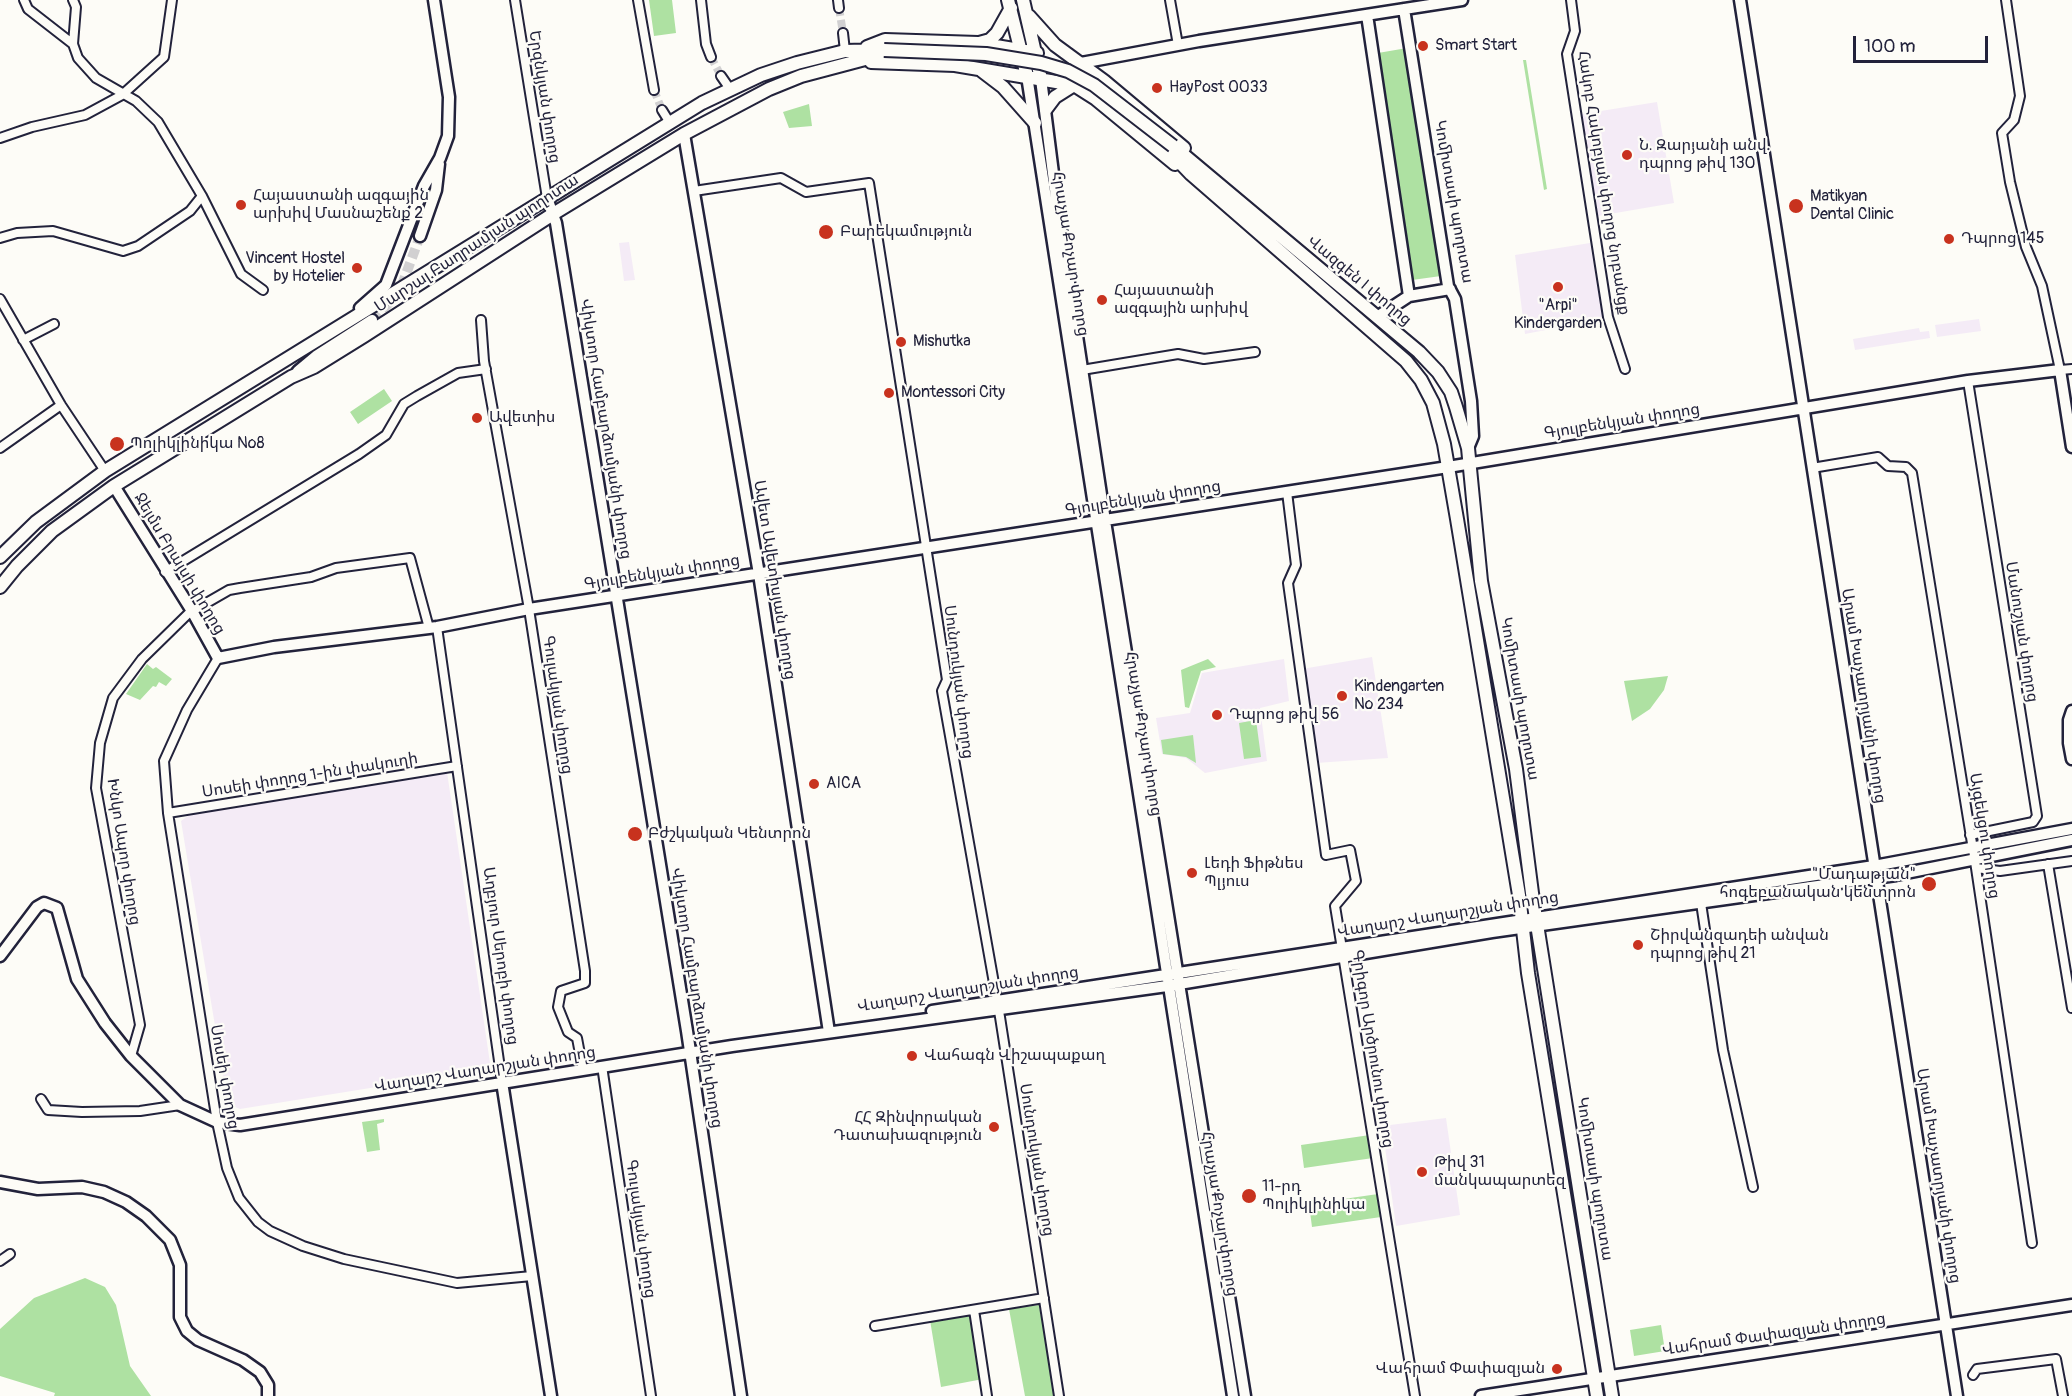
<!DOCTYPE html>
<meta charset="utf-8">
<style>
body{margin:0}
#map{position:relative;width:2072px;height:1396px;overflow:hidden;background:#fdfcf7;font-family:Pangolin,sans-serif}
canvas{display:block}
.scale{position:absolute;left:1853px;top:36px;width:135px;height:27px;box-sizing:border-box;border:3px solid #22223b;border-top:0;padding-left:8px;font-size:18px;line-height:21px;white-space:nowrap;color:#22223b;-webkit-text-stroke:4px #fdfcf7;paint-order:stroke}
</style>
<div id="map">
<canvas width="2072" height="1396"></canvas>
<div class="scale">100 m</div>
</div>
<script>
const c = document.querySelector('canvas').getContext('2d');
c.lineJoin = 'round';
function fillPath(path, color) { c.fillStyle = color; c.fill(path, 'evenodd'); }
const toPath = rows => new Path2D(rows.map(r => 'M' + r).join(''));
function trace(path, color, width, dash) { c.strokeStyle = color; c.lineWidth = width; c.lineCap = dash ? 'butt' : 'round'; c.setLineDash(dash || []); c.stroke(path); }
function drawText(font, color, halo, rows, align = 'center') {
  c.font = font + ' Pangolin,"Noto Sans Armenian",sans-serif'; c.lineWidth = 4.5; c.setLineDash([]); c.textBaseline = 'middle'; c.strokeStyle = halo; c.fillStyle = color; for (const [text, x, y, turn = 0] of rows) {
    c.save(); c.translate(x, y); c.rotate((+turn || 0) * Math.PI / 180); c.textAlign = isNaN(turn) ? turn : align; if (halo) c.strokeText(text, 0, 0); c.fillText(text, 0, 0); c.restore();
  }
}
const built = toPath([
 [1657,102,1674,203,1598,216,1582,114],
 [629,242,635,280,624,281,619,243],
 [1590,243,1603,319,1525,334,1515,255],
 [1979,319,1981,331,1937,337,1935,325],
 [1919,328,1920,332,1929,331,1930,338,1855,350,1853,339],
 [1372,657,1388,758,1316,763,1302,669],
 [1284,659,1289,701,1260,708,1267,761,1205,773,1186,758,1162,754,1156,718,1190,713,1202,673],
 [447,772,490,1063,482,1070,240,1109,228,1104,181,821,192,813],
 [1446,1118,1460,1215,1396,1226,1382,1126]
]);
const green = toPath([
 [649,0,672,0,676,33,654,36],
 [1407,48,1441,276,1412,280,1378,53],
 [1523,60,1526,60,1547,189,1544,190],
 [809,104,812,126,789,128,783,112],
 [384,389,392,401,358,424,350,412],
 [1208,659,1216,667,1201,671,1189,708,1185,707,1181,670],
 [147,664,153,669,156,667,172,679,166,686,159,682,156,687,153,686,140,700,126,694],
 [1668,676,1664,690,1650,709,1632,721,1624,681],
 [1256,720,1261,757,1244,759,1239,723],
 [1193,735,1196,763,1186,757,1163,754,1161,740],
 [384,1119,384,1122,377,1124,380,1150,367,1152,362,1122],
 [1370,1135,1373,1158,1304,1168,1301,1145],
 [1378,1194,1381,1217,1312,1227,1309,1204],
 [85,1278,105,1287,116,1305,130,1366,151,1396,54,1396,55,1393,0,1376,0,1329,34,1298],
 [1039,1305,1055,1396,1025,1396,1009,1309],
 [972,1313,983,1379,941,1387,930,1320],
 [1661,1325,1665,1351,1634,1356,1630,1330]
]);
const streetTunnel = toPath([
 [839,8,843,33],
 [711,57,721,76],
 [654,90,662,110]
]);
const secondaryTunnel = toPath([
 [372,320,389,303,402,285,420,236]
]);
const street = toPath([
 [24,0,28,9,73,44],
 [73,0,76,7,73,44,78,58,96,78,136,101,158,122,202,196,241,274,263,290],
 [515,0,547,198],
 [638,0,654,90],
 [701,0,706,44,711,57],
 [838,0,839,8],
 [1170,0,1178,45],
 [1571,0,1575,31,1567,54,1608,317,1625,369],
 [2006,0,2020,96,2014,120,2002,133,2010,182,2026,247,2042,286,2060,370,2072,369],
 [843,33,845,51],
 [721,76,730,89],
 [662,110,670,123],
 [0,138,32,127,85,115,122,95,164,57,172,0],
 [694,191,781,178,806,192,869,183,947,680,942,691,1000,1017,1059,1396],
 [0,238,17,233,53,231,123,251,138,246,190,211,202,196],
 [0,299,61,405,105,471],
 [481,320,484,361,529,609,585,971,585,983,561,991,558,1007,568,1032,577,1038,583,1070],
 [23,340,54,324],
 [1082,370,1178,354,1204,359,1255,352],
 [1968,381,2037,816,2033,822,1970,835],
 [0,448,61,405],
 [1812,468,1878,457,1888,466,1906,467,1912,473,1976,868,2032,1243],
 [1287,492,1296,565,1288,583,1326,855,1350,850,1356,881,1335,906,1415,1396],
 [165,572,359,454,386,435,404,404,417,396,458,373,486,369],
 [437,627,502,1082],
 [218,658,187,710,164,761,168,813,217,1122,227,1168,239,1198,258,1222,270,1231,303,1246,344,1259,457,1283,532,1276],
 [168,813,457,766],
 [2048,864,2072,1008],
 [1976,868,2000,871,2072,861],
 [1701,903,1723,1050,1753,1187],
 [131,1056,140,1025,96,788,100,743,113,698,142,659,189,613,229,590,240,588,311,577,336,568,410,558,429,628],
 [602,1066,651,1396],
 [41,1099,48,1110,82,1112,140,1111,180,1105],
 [0,1261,10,1254],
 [974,1310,987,1396],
 [875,1326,1044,1298],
 [1973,1375,1977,1369,2056,1359,2063,1396]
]);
const secondary = toPath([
 [1740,0,1957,1396],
 [1404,9,1448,286,1455,299,1471,401,1473,436,1468,448],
 [1367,15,1409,296],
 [1081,63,1199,41,1462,0],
 [1027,76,1233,1396],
 [1041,79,1056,197,1105,521,1245,1396],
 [684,134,759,574,829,1032],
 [547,198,556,223,599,488,687,1031,741,1396],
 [420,236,436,190,439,164],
 [360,308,386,285,424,186,440,158,448,136,449,97,434,0],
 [1377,317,1409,296,1450,289],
 [298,371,316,356,372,320],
 [114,486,192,611,218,658,274,647,437,627,529,609,1448,467,1968,381,2060,370,2072,447],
 [2072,711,2069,720,2069,743,2072,759],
 [0,956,37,907,44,903,57,908,77,979,105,1023,131,1056,180,1105,217,1122,240,1125,732,1046,1167,986,1492,932,1896,875,2072,840],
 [932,1011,1874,866,2072,829],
 [502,1082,551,1396],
 [0,1182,38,1189,82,1187,104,1192,126,1202,146,1216,170,1240,180,1265,180,1317,187,1331,198,1340,243,1360,260,1372,268,1385,268,1396],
 [1481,1396,2072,1305]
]);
const primary = toPath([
 [1008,0,1027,76],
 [1023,0,1041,79],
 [1029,16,1055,45,1104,81,1184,148],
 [979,43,990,40,997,33,1011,8],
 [867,47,885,40,978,43,1037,53],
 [871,62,955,65,1074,85,1096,99,1175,164],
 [982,71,1003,87,1035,123],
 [1046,109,1055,97,1074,85],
 [1173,146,1419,352,1438,372,1451,392,1456,407,1468,448,1481,581,1516,769,1532,893,1612,1396],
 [1169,151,1191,174,1406,361,1421,380,1433,403,1444,444,1457,519,1519,895,1528,973,1597,1396],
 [0,557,36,522,105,471,702,103,761,75,797,63,845,51,883,50],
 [0,587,17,566,52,531,114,486,291,377,314,367,364,336,553,214,684,134,769,89,801,76,884,54]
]);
const primaryBridge = toPath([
 [884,50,986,54,1041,63,1068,71,1094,85,1173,146]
]);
const markers = [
 [1423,46,6,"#c8321e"],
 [1157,88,6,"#c8321e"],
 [1627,155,6,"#c8321e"],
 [241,205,6,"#c8321e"],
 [1796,206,8,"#c8321e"],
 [826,232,8,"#c8321e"],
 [1949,239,6,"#c8321e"],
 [357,268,6,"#c8321e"],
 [1558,287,6,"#c8321e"],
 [1102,300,6,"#c8321e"],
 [901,342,6,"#c8321e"],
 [889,393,6,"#c8321e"],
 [477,418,6,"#c8321e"],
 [117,444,8,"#c8321e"],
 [1342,696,6,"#c8321e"],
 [1217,715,6,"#c8321e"],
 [814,784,6,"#c8321e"],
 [635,834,8,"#c8321e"],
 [1192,873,6,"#c8321e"],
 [1929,884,8,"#c8321e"],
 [1638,945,6,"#c8321e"],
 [912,1056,6,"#c8321e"],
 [994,1127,6,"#c8321e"],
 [1422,1172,6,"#c8321e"],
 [1249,1196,8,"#c8321e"],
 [1557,1369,6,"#c8321e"]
];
const poiNames = [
 ["Smart Start",1435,46],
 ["HayPost 0033",1169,88],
 ["Ն. Զարյանի անվ.",1639,146],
 ["դպրոց թիվ 130",1639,164],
 ["Հայաստանի ազգային",253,196],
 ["արխիվ Մասնաշենք 2",253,214],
 ["Matikyan",1810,197],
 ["Dental Clinic",1810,215],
 ["Բարեկամություն",840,232],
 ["Դպրոց 145",1961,239],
 ["Vincent Hostel",345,259,"right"],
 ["by Hotelier",345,277,"right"],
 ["Հայաստանի",1114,291],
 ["ազգային արխիվ",1114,309],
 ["\"Arpi\"",1558,306,"center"],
 ["Kindergarden",1558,324,"center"],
 ["Mishutka",913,342],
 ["Montessori City",901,393],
 ["Ավետիս",489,418],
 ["Պոլիկլինիկա №8",130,444],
 ["Kindengarten",1354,687],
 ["No 234",1354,705],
 ["Դպրոց թիվ 56",1229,715],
 ["AICA",826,784],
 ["Բժշկական Կենտրոն",648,834],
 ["Լեդի Ֆիթնես",1204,864],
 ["Պլյուս",1204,882],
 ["\"Մադաթյան\"",1916,875,"right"],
 ["հոգեբանական կենտրոն",1916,893,"right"],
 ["Շիրվանզադեի անվան",1650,936],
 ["դպրոց թիվ 21",1650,954],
 ["Վահագն Վիշապաքաղ",924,1056],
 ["ՀՀ Զինվորական",982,1118,"right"],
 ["Դատախազություն",982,1136,"right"],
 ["Թիվ 31",1434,1163],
 ["մանկապարտեզ",1434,1181],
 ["11-րդ",1262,1187],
 ["Պոլիկլինիկա",1262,1205],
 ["Վահրամ Փափազյան",1545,1369,"right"]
];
const streetNames = [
 ["Երզնկյան փողոց",544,97,81],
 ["Հակոբ Հակոբյան փողոց նրբանցք",1603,183,81],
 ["Կոմիտասի պողոտա",1453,202,80],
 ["Մարշալ Բաղրամյան պողոտա",477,244,-33],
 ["Հրաչյա Քոչար փողոց",1070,254,81],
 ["Վազգեն I փողոց",1359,281,40],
 ["Գյուլբենկյան փողոց",1622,422,-9],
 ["Վիկտոր Համբարձումյանի փողոց",605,429,81],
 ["Գյուլբենկյան փողոց",1143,499,-9],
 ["Ջեյմս Բրայսի փողոց",179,564,59],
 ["Գյուլբենկյան փողոց",662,573,-9],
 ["Ավետ Ավետիսյան փողոց",774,580,81],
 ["Մանուշյան փողոց",2021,632,81],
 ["Սունդուկյան փողոց",958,682,83],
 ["Արամ Խաչատրյանի փողոց",1863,696,81],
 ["Կոմիտասի պողոտա",1519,699,80],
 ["Գուլակյան փողոց",557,705,82],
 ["Հրաչյա Քոչար փողոց",1143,734,81],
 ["Սոսեի փողոց 1-ին փակուղի",310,776,-9],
 ["Այգեկցու փողոց",1984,836,81],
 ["Խնկո Ապոր փողոց",123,852,81],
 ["Վաղարշ Վաղարշյան փողոց",1448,915,-9],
 ["Աղբյուր Սերոբի փողոց",500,956,82],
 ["Վաղարշ Վաղարշյան փողոց",968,990,-9],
 ["Վիկտոր Համբարձումյանի փողոց",696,998,81],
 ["Գրիգոր Արծրունու փողոց",1372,1049,81],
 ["Վաղարշ Վաղարշյան փողոց",485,1070,-9],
 ["Սոսեի փողոց",224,1077,80],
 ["Սունդուկյան փողոց",1036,1160,81],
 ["Արամ Խաչատրյանի փողոց",1938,1176,81],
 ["Կոմիտասի պողոտա",1594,1179,81],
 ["Հրաչյա Քոչար փողոց",1219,1214,81],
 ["Գուլակյան փողոց",640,1229,82],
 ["Վահրամ Փափազյան փողոց",1774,1335,-8]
];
fillPath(built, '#f4ebf6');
fillPath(green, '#aee1a2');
trace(streetTunnel, '#d1d0d1', 8, [8, 4]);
trace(secondaryTunnel, '#d1d0d1', 10, [10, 5]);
trace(street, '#22223b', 12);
trace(secondary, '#22223b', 15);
trace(primary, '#22223b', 16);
trace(street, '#fdfcf7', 8);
trace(secondary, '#fdfcf7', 10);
trace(primary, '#fdfcf7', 12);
trace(primaryBridge, '#22223b', 16, []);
trace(primaryBridge, '#fdfcf7', 12);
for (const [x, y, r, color] of markers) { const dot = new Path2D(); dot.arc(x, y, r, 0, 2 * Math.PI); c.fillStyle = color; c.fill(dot); trace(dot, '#fdfcf7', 2); }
drawText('16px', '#22223b', '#fdfcf7', poiNames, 'left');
drawText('16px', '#22223b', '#fdfcf7', streetNames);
</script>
